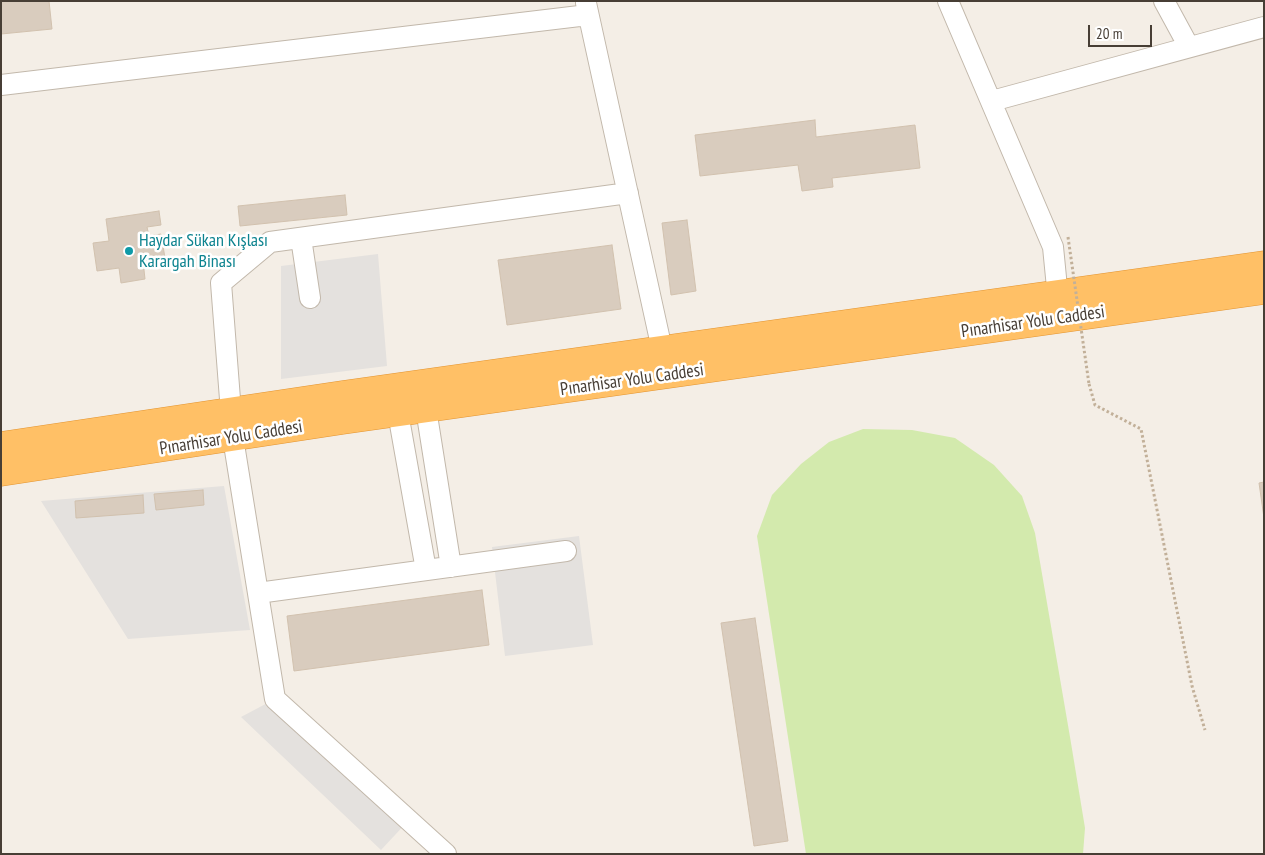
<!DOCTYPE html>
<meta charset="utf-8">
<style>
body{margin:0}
#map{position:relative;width:1265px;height:855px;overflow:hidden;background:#f4eee6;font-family:"PT Sans Narrow",sans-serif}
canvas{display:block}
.frame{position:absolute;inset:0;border:2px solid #473e35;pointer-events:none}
.scale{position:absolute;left:1088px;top:25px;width:64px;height:22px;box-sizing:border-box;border:2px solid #473e35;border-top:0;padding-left:6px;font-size:15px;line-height:18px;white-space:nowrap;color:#473e35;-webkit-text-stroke:4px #fff;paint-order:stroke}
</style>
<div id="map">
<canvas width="1265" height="855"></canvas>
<div class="frame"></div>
<div class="scale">20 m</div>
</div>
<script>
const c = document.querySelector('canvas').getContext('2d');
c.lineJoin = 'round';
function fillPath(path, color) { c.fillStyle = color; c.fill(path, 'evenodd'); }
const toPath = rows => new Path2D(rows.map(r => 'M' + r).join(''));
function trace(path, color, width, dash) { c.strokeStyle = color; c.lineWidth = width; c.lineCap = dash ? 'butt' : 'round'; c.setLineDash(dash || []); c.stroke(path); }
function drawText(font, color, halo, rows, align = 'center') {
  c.font = font + ' "PT Sans Narrow",sans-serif'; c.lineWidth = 5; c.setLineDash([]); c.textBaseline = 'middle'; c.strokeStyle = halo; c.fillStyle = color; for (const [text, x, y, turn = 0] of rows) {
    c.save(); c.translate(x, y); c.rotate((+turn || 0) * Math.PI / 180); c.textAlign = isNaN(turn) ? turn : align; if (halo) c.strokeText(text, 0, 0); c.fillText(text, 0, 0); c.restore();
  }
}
const green = toPath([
 [863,429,912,430,955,438,994,465,1022,496,1035,533,1070,737,1085,828,1083,854,806,854,757,536,772,495,801,464,829,442]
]);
const parking = toPath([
 [378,254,387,366,281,379,281,266],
 [224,486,250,630,128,639,41,501],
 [579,536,593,645,505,656,492,547],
 [275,699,409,820,381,850,241,717]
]);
const building = toPath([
 [1,1,49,1,52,29,1,34,1,1],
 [815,120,816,137,915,125,920,168,832,178,833,187,802,191,798,165,700,176,695,135,815,120],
 [345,195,347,215,240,226,238,206,345,195],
 [159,211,161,225,147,227,149,236,161,234,165,258,143,261,145,279,121,283,119,268,97,271,93,243,109,241,106,219,159,211],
 [687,220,696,291,671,295,662,223,687,220],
 [612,245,621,309,507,325,498,260,612,245],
 [1264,482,1264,518,1259,483,1264,482],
 [203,490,204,505,156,510,154,494,203,490],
 [143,495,144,513,76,518,75,501,143,495],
 [482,590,489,645,294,671,287,616,482,590],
 [755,618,788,841,754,846,721,623,755,618]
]);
const path = toPath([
 [1089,384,1095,405,1141,429,1192,686,1205,730]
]);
const minor = toPath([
 [948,1,1053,247,1059,308],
 [1164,1,1189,47],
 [586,3,665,363],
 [1,85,588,15],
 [992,101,1264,27],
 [301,238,310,298],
 [426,409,451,567],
 [398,413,426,570],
 [258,593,566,551],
 [446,854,275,699,233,438,221,283,270,242,628,193]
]);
const highway = toPath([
 [1,446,342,395,1264,265],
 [1,472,343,420,1264,290]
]);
const pathBridge = toPath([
 [1068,237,1089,384]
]);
const markers = [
 [129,251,5,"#0f9aa8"]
];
const cultureNames = [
 ["Haydar Sükan Kışlası",139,241],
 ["Karargah Binası",139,262]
];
const streetNames = [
 ["Pınarhisar Yolu Caddesi",1033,322,-8],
 ["Pınarhisar Yolu Caddesi",632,380,-8],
 ["Pınarhisar Yolu Caddesi",231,438,-9]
];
fillPath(green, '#d3eaad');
fillPath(parking, '#e4e1de');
fillPath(building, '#d9ccbe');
trace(building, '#d1c1ae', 1);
trace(minor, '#c2b8ab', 22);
trace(highway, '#e39431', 29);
trace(path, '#c2b099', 3, [2.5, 2.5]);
trace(minor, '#fff', 20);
trace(highway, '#ffc066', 28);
trace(pathBridge, '#c2b099', 3, [2.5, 2.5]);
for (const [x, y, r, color] of markers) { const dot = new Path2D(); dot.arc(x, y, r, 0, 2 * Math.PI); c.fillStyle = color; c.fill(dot); trace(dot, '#fff', 2); }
drawText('18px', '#0d838f', '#fff', cultureNames, 'left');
drawText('18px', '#473e35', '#fff', streetNames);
</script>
